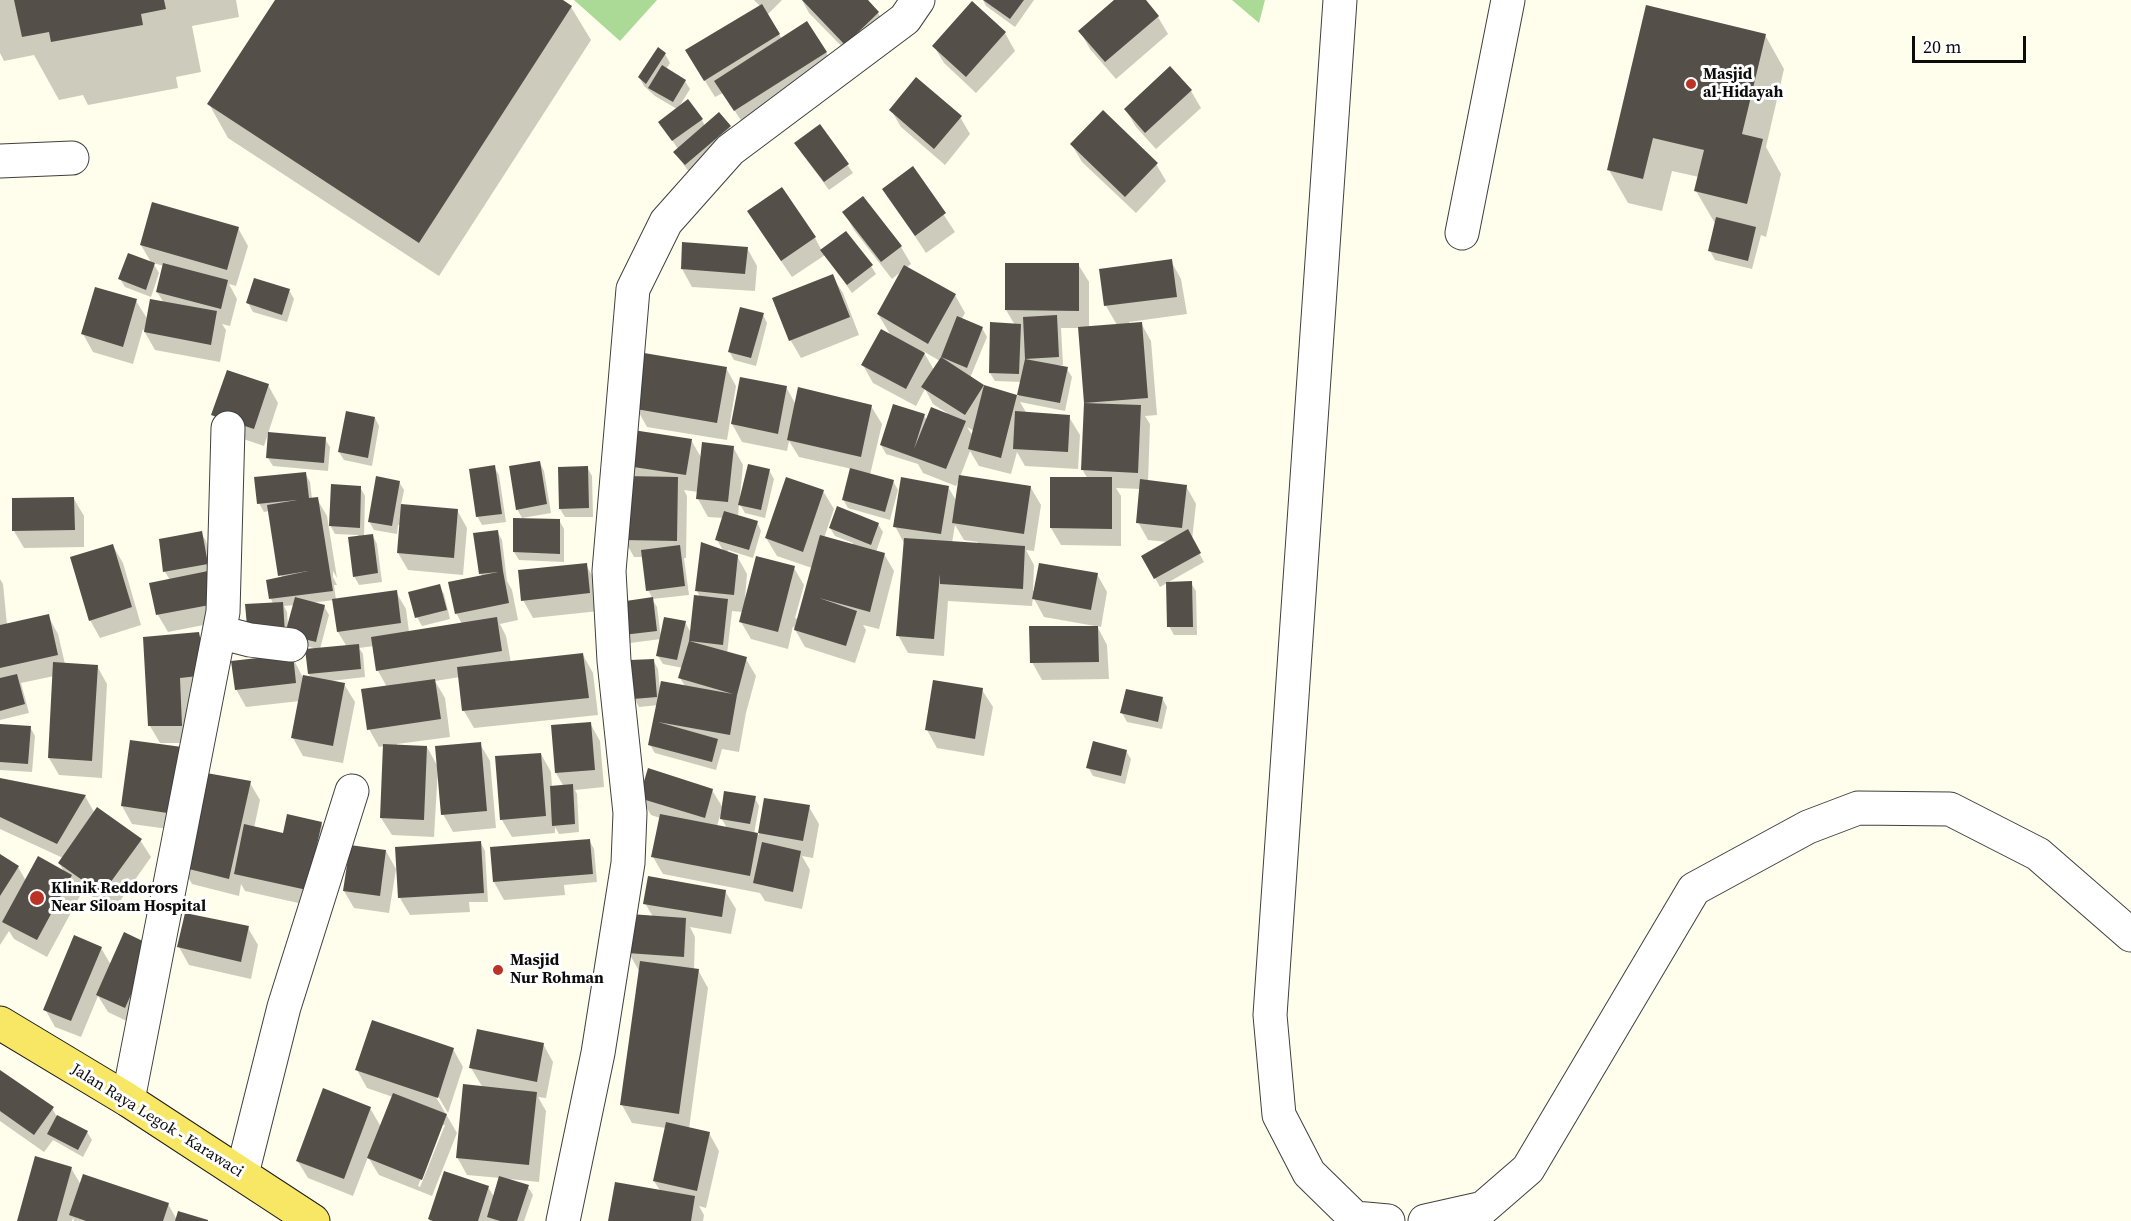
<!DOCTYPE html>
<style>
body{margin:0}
#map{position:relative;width:2131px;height:1221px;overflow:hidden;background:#fffeec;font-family:"Source Serif 4",serif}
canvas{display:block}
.scale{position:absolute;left:1912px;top:36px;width:114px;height:27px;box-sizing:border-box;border:3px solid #0c0c0c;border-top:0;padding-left:8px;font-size:18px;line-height:21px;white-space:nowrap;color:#0c0c0c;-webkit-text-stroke:4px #fff;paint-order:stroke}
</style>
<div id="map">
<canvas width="2131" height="1221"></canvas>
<div class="scale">20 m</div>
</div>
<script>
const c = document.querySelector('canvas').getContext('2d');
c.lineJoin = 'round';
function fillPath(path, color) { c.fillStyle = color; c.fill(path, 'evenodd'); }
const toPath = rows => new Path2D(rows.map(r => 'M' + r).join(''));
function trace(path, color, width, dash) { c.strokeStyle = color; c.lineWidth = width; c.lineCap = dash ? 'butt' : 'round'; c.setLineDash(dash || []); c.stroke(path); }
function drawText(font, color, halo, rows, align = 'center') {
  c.font = font + ' "Source Serif 4",serif'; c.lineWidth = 6; c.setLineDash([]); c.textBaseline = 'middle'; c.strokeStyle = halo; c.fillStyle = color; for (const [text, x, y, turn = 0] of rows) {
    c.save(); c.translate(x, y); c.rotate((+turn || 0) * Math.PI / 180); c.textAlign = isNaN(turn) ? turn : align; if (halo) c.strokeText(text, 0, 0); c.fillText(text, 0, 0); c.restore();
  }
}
const forest = toPath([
 [574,0,657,0,620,41],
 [1232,0,1265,0,1259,23]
]);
const shadow = toPath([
 [0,0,236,0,239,17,192,26,201,72,176,77,178,88,88,105,83,95,59,100,34,55,4,61,0,53],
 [276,0,561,0,571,7,591,40,439,276,228,138,209,104],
 [754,0,782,0,767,15,782,39,826,52,836,70,746,128,723,93,715,97,697,68,760,6],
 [802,0,866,0,878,13,888,31,856,61,809,13],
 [983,0,1034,0,1015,27,986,6],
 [1116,0,1144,0,1158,17,1168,34,1116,79,1090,49,1080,31],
 [972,3,1005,33,1015,51,976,93,944,63,934,46],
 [1765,35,1784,69,1766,147,1781,174,1766,237,1761,235,1752,269,1715,260,1710,251,1716,225,1696,191,1699,177,1672,171,1662,211,1628,203,1609,170],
 [665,54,670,63,666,69,685,81,690,89,679,107,702,120,705,126,729,127,734,135,690,173,680,160,675,152,678,149,660,122,677,109,655,96,644,86,639,77],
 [1191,91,1201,108,1156,149,1136,127,1126,110],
 [891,110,960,117,970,134,945,165,901,127],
 [820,126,853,173,829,190,801,152],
 [1072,145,1156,164,1166,181,1136,213,1082,162],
 [913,168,955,232,926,253,884,189],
 [844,212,901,247,911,264,906,268,955,295,965,313,961,320,982,328,987,337,970,378,983,387,1019,396,1022,382,995,381,990,373,1015,325,1006,310,1007,264,1078,264,1089,282,1089,327,1117,325,1106,306,1171,261,1181,279,1187,314,1129,322,1130,324,1141,323,1151,341,1157,415,1145,416,1150,424,1148,482,1186,486,1196,504,1192,540,1204,562,1160,587,1143,556,1168,542,1148,540,1138,522,1141,489,1116,488,1121,496,1121,546,1061,545,1051,528,1088,479,1082,469,1086,402,1079,328,1061,328,1063,365,1056,366,1067,369,1072,377,1065,411,1020,402,1027,414,1069,417,1080,435,1078,469,1025,466,1017,452,1011,474,979,466,970,451,960,477,1031,488,1041,505,1034,551,1026,550,1034,565,1033,591,1097,574,1107,592,1101,627,1097,626,1107,645,1109,679,1042,680,1032,662,1095,626,1044,617,1033,597,1032,606,948,601,944,656,908,653,898,635,905,545,895,526,948,487,957,502,959,480,956,486,923,473,918,464,886,454,881,445,924,415,927,421,947,413,933,404,925,389,916,406,873,383,863,365,891,336,878,314,903,270,892,279,854,230],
 [923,351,940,361,934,370],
 [967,427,974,431,973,436],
 [955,525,964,540,978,542,978,545,952,543],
 [238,228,248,246,236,286,229,284,237,299,230,326,222,324,226,330,220,362,155,350,143,329,133,364,93,352,83,334,136,301,148,320,164,303,157,292,164,266,153,263,159,273,151,297,125,287,120,279,152,264,141,245],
 [759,229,815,238,822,251,871,266,876,274,852,293,825,255,792,277],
 [683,243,747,248,757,266,755,291,692,287,682,269],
 [832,276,843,293,859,335,801,358,791,341,774,299],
 [289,290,294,299,287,322,253,312,248,303],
 [763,315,767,323,756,366,734,360,729,351],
 [726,368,736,386,727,440,647,427,637,409],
 [268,385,278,403,264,446,223,432,213,415],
 [786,387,796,405,871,406,882,424,870,475,893,481,898,490,890,520,848,508,843,499,852,469,799,457,789,441,787,451,742,442,731,422],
 [375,418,379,426,372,466,344,460,339,452],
 [634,432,691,440,702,459,703,444,733,447,743,465,740,496,742,497,749,466,769,470,774,479,765,518,745,513,739,503,738,517,757,522,761,531,753,558,728,550,727,553,737,556,747,574,745,598,747,598,757,558,794,568,804,585,795,618,798,619,812,568,777,556,766,538,787,478,823,491,834,509,824,538,852,545,853,543,835,536,830,528,838,508,878,524,883,532,876,552,884,554,894,571,879,629,863,625,866,630,855,663,805,647,793,626,788,649,751,639,741,622,743,612,732,611,727,654,746,659,756,676,746,713,739,752,722,749,716,770,655,753,650,745,659,705,639,707,634,698,632,662,653,660,658,669,660,691,663,683,685,686,680,678,683,668,663,664,658,656,661,639,630,643,625,635,621,603,653,599,648,590,643,557,634,557,624,539,625,477,635,477,629,466],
 [684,490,698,492,698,499,708,517,724,518,717,540,724,552,702,544,697,591,700,597,695,596,691,633,685,622,665,618,661,638,657,607,652,599,689,595,684,558,686,558,687,496],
 [325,439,330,447,328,471,273,466,268,458],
 [540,463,544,471,551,513,522,518,517,509],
 [494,467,499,475,506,522,482,525,477,516],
 [587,467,592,476,593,517,565,517,560,509],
 [305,473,310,482,312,499,317,499,327,516,337,578,333,571,333,577,337,585,334,585,336,600,396,592,406,609,409,632,462,624,456,613,482,576,480,573,497,531,502,540,507,581,512,590,518,620,500,624,506,636,511,663,583,655,593,673,598,715,474,728,464,711,460,677,435,681,445,698,450,737,397,744,397,746,427,747,438,767,434,837,392,835,381,818,384,746,379,747,369,729,387,687,378,671,374,646,359,648,363,654,365,677,330,681,344,684,355,702,343,763,303,756,293,738,300,701,246,707,236,689,292,656,302,676,311,678,309,674,317,649,291,642,271,599,282,578,269,511,264,512,259,503],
 [334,600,338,632,347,647,320,649,329,615,324,606,311,603],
 [295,605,288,627,287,612,284,606],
 [399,482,404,490,401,505,457,510,467,528,463,575,408,570,398,553,400,525,398,525,397,534,374,530,369,521],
 [360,487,365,496,364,537,373,536,377,544,382,582,359,585,354,576,358,535,335,534,330,525],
 [74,499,84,516,84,547,24,548,14,531],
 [559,520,564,529,564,562,519,560,514,552],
 [201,533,206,541,224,621,168,632,158,615,151,584,170,580,165,572,160,540],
 [113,546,123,563,141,625,100,638,90,620],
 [586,565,596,582,599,611,533,618,523,600],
 [0,579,3,584,7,625,48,616,58,634,65,664,97,666,107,684,102,778,59,775,49,758,54,676,21,683,29,713,0,720],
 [1191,583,1196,591,1197,635,1174,635,1169,626],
 [439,585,444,594,450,619,422,626,417,617],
 [198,634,209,651,216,693,190,695,191,743,160,743,150,726],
 [982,690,993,707,984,756,937,748,927,730],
 [1162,698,1167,707,1162,729,1127,722,1122,713],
 [590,723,600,741,604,787,575,790,577,794,579,832,559,834,555,827,555,833,512,837,502,820,541,754,551,772,552,787,564,787,556,773],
 [0,725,30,727,35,736,32,772,0,770],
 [480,744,490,761,496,828,453,832,443,814],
 [1126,751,1131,759,1125,784,1093,776,1088,767],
 [191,766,183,831,132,824,122,806],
 [0,780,85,796,94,812,140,840,151,857,113,911,77,886,81,894,47,957,14,939,9,931,0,945,0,856,18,867,26,881,65,873,59,863,63,858,0,829],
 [250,783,260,800,254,828,284,834,321,823,331,841,316,907,245,891,241,884,239,896,192,884,182,866],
 [712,790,723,808,755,798,759,806,754,834,759,835,765,799,809,807,819,824,813,858,802,856,810,870,802,909,765,901,760,893,663,874,653,857,660,818,651,815,641,798],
 [720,816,727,828,717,826],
 [589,840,594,849,597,882,564,885,565,895,504,900,494,882],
 [481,843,485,851,488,902,469,902,470,912,410,915,400,898],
 [386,851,396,869,389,913,354,908,344,891],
 [725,891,736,909,731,934,690,927,695,937,694,970,698,970,708,988,689,1129,709,1133,719,1151,706,1208,699,1206,704,1215,703,1221,609,1221,661,1192,654,1181,666,1128,632,1123,622,1105,639,971,629,953,653,917,645,903],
 [248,928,258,945,251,979,189,965,179,947],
 [152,947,135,1025,108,1012,98,996,81,1037,55,1027,45,1009,101,948,111,965],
 [543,1044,553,1062,546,1098,538,1097,546,1111,539,1182,509,1179,528,1187,533,1195,524,1221,430,1221,429,1219,488,1187,494,1197,500,1178,467,1175,457,1157,483,1088,471,1068],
 [453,1049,463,1067,448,1113,435,1091,433,1092,457,1133,432,1196,379,1175,368,1157,353,1196,308,1178,297,1160,370,1108,381,1127,393,1097,367,1088,357,1070],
 [442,1125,445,1125,420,1187,418,1186],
 [0,1071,52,1108,57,1117,87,1132,92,1140,83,1157,53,1140,44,1152,0,1121],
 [71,1168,81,1185,168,1204,177,1220,205,1221,74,1221,73,1218,72,1221,19,1221]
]);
const building = toPath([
 [14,0,164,0,166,9,141,14,143,25,51,42,49,32,22,37],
 [275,0,563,0,572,6,419,243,207,104],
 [802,0,868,0,879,12,845,45],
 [983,0,1024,0,1010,19],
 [1114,0,1146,0,1159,16,1105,62,1078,31],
 [972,1,1006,32,966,77,932,46],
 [762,4,780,34,704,81,685,50],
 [1646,5,1766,34,1742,134,1763,139,1747,204,1694,191,1704,150,1653,138,1643,179,1607,170],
 [807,21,827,52,734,111,714,81],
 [658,47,666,53,646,84,638,77],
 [662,65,686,80,673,102,648,88],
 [1170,66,1192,90,1145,133,1124,109],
 [916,77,962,116,934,149,889,110],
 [688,99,703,119,672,141,658,122],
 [1103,110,1158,163,1125,197,1070,144],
 [719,112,731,126,685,165,673,152],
 [820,124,849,164,824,182,794,143],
 [913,166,946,213,915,236,882,189],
 [782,187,816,237,781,261,747,211],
 [863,196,902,246,881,262,842,212],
 [152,202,239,227,227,270,140,245],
 [1716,217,1756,227,1748,261,1708,251],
 [846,231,873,265,847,285,820,250],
 [682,242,748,247,745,274,681,269],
 [128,253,155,263,146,290,118,279],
 [1172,259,1177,297,1104,306,1099,269],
 [163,263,228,280,221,309,156,292],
 [1005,263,1079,263,1079,311,1005,310],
 [904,265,956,294,928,344,877,314],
 [833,274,850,317,789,341,772,298],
 [254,278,290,289,282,315,246,303],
 [95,287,137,299,123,347,81,334],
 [150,299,217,311,211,345,144,332],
 [740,307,764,313,751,358,728,352],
 [1057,315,1059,357,1025,359,1068,367,1060,403,1017,395,1025,359,1023,317],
 [957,316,983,327,967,368,941,357],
 [990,322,1021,324,1019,374,989,373],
 [1142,322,1148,398,1084,403,1141,405,1138,473,1081,470,1084,403,1078,327],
 [881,329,925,353,906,389,861,365],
 [644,353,727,367,717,423,636,409],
 [941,357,984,385,1017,395,1001,458,968,449,984,385,965,415,921,387],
 [227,370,269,384,254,429,211,415],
 [740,377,787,386,778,434,731,424],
 [798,387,872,405,861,457,787,440],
 [893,404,925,414,914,449,931,407,966,421,946,469,880,445],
 [346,411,375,417,368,458,338,452],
 [1015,411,1070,415,1068,452,1013,449],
 [633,430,692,439,686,475,627,466],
 [268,432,326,437,324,463,266,458],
 [702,442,734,446,728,502,696,499],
 [540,461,547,504,516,510,509,466],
 [748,464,770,469,761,510,738,505],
 [495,465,502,514,476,517,469,469],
 [588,466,589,508,559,509,558,467],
 [850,468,894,480,885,512,842,500],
 [306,472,309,498,318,497,333,591,269,599,266,580,308,571,278,576,267,505,297,500,257,504,254,477],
 [959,475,1031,486,1024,534,952,523],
 [376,476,400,481,392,526,368,522],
 [624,476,678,477,677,541,623,540],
 [786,477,824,490,803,552,765,538],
 [901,477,949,486,941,534,893,527],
 [1050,477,1112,477,1112,529,1050,528],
 [1140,479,1187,485,1182,528,1136,523],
 [331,484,361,486,360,528,329,526],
 [74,497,75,530,12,531,12,498],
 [401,504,458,509,454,558,397,553],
 [837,506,879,523,871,545,829,528],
 [724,511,758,521,749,550,715,540],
 [513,518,560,519,560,554,513,552],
 [1188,529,1201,553,1154,579,1141,556],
 [498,530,503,571,509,603,455,614,448,582,498,572,479,574,473,533],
 [202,531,208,564,163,572,159,539],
 [373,534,378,573,353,577,348,537],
 [820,535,885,553,870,612,819,598,857,611,846,646,794,630],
 [904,538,1025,546,1023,589,940,584,940,574,934,639,896,636],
 [701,542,738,555,734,595,695,591],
 [113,544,132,607,89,621,70,557],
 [680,545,685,586,646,591,641,550],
 [756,556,795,566,778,632,739,622],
 [587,563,590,593,521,601,518,570],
 [1039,563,1098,573,1091,610,1032,599],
 [208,571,215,604,156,615,149,583],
 [1192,581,1193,627,1167,627,1166,582],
 [440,584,447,610,415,618,408,592],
 [397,590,401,623,337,632,332,599],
 [694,595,728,599,723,645,689,641],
 [295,597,325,605,316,642,285,634],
 [653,597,657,631,623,635,619,602],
 [283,602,285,634,248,637,245,604],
 [49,614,58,655,0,668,0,625],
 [497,617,502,651,376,671,371,637],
 [664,617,686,621,677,660,656,656],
 [1029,626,1098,626,1099,662,1030,663],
 [199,632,207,675,180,678,182,726,148,726,143,637],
 [689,641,747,657,737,695,730,735,658,722,718,739,712,762,648,745,661,681,733,694,678,678],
 [359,644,361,669,308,674,305,649],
 [583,653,589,698,462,711,457,667],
 [293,654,296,683,235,690,231,661],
 [654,659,657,697,633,699,630,660],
 [53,662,98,665,92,761,48,758],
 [17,674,25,704,0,711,0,678],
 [303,675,345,683,333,746,291,738],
 [435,679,441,719,367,730,361,689],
 [933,680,983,688,975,739,925,730],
 [1126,689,1163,697,1158,722,1120,713],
 [591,722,595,770,555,773,551,725],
 [0,724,31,726,28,764,0,762],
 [130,740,182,747,174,814,121,806],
 [1093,741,1127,750,1121,776,1086,768],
 [481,742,487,811,441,815,435,746],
 [383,744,427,746,424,820,380,818],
 [541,753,546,816,500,820,495,756],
 [648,768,713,789,705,818,639,798],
 [201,772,251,781,229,879,181,867],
 [0,778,86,795,57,844,0,817],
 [573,784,575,824,552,826,550,786],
 [724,791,756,796,750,824,720,819],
 [764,798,810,805,803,841,758,833,750,876,651,857,660,814,758,833],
 [97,807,142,839,102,894,58,863],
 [287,814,322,822,307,890,234,874,244,824,283,833],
 [590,839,593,874,493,882,490,847],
 [481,841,484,893,398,898,395,847],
 [762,842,801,851,793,892,753,883],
 [350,845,386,850,380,896,343,891],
 [0,854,19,866,0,896],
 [38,856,72,875,37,940,2,922],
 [648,876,726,890,722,917,643,904],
 [185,913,249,926,241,962,177,947],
 [630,914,686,918,684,957,627,953],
 [124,932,153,946,125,1008,96,995],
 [74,935,102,947,71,1021,43,1010],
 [640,961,699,969,679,1114,620,1105],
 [372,1020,454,1048,438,1098,355,1070],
 [477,1029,544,1043,537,1082,469,1068],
 [0,1070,54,1107,34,1135,0,1111],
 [463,1084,537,1092,529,1165,456,1158],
 [323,1088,371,1107,344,1179,296,1161],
 [393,1093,447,1114,422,1180,367,1158],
 [57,1115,88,1131,78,1150,47,1134],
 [666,1122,710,1132,697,1191,653,1181],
 [35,1156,72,1167,57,1221,17,1221],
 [444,1171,489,1186,478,1221,433,1221,428,1219],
 [83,1174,169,1203,163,1221,86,1221,69,1215],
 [499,1176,529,1185,517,1221,500,1221,487,1217],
 [615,1182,695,1196,691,1221,608,1221],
 [178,1211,208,1220,208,1221,175,1221]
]);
const minor = toPath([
 [1340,0,1270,1015,1279,1115,1309,1173,1355,1218,1388,1221],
 [0,161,72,158],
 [1462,233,1508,0],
 [219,632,250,640,291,645],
 [128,1100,223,612,228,428],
 [242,1174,284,1007,352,791],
 [563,1221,598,1053,628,863,630,813,614,661,609,571,633,289,666,222,730,150,905,19,918,0],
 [1425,1221,1483,1208,1528,1169,1694,889,1808,827,1858,808,1950,809,2038,854,2131,935]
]);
const major = toPath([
 [0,1023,128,1100,313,1221]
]);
const markers = [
 [1691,84,6,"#bb3326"],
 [37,898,8,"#bb3326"],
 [498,970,6,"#bb3326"]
];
const poiNames = [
 ["Masjid",1703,75],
 ["al-Hidayah",1703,93],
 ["Klinik Reddorors",51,889],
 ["Near Siloam Hospital",51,907],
 ["Masjid",510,961],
 ["Nur Rohman",510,979]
];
const streetNames = [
 ["Jalan Raya Legok - Karawaci",157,1121,32]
];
fillPath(forest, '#abd996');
fillPath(shadow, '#0003');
fillPath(building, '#554f49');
trace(minor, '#3f3f3f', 35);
trace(major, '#1d1d1d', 35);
trace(minor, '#fff', 33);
trace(major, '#f7e764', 33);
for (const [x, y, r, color] of markers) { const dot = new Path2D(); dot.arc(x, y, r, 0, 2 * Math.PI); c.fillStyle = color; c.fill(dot); trace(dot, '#fff', 2); }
drawText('bold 16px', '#0c0c0c', '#fff', poiNames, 'left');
drawText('16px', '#0c0c0c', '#fff', streetNames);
</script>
